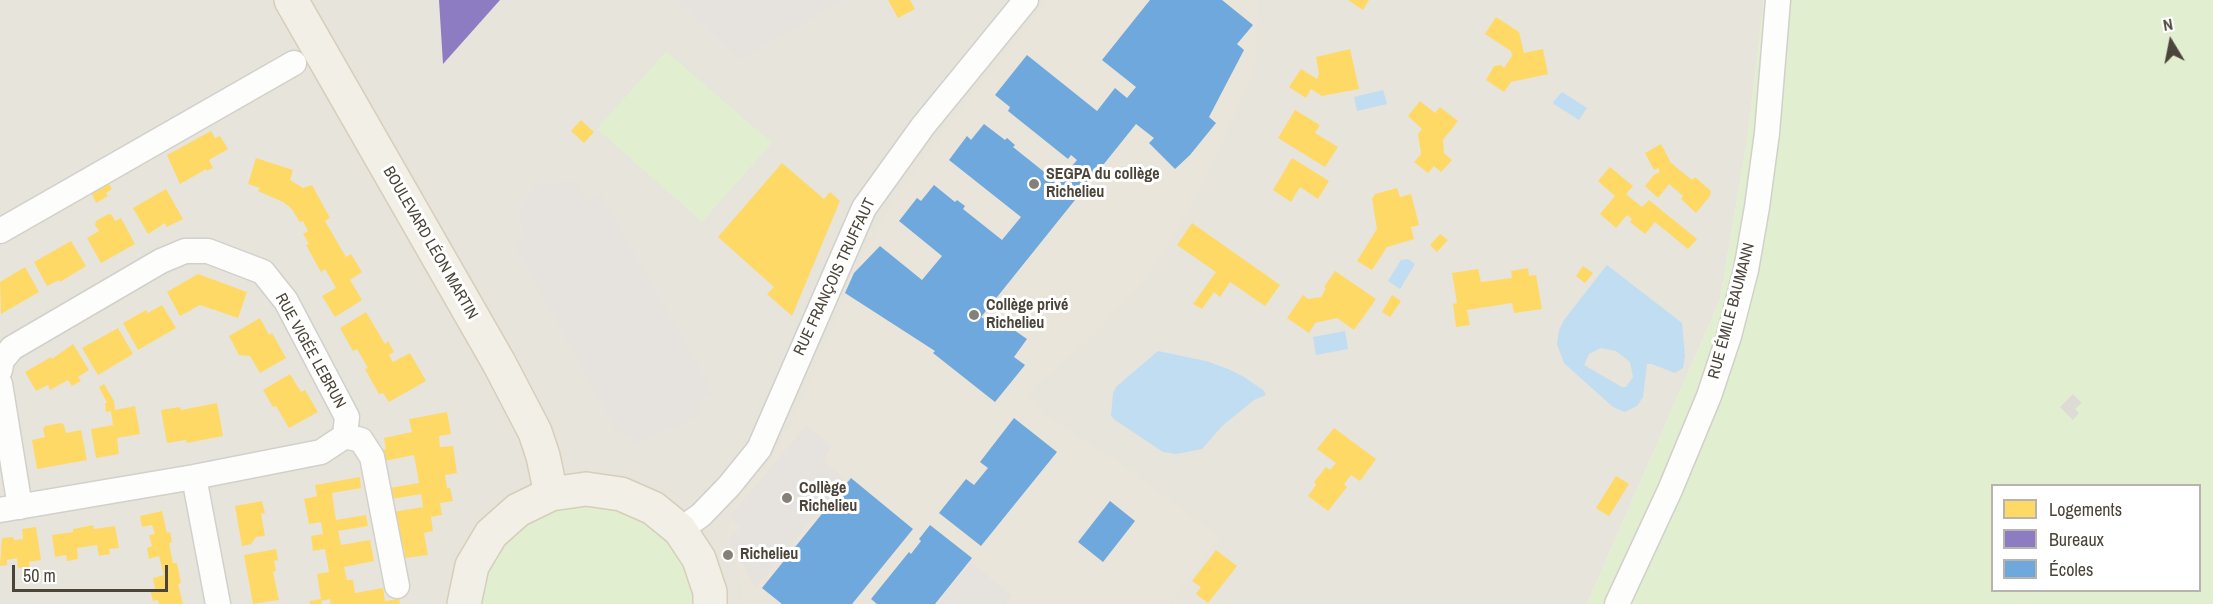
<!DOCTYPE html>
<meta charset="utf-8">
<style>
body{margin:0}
#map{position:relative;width:2213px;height:604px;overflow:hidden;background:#f4f2ee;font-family:"Archivo Narrow",sans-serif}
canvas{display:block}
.legend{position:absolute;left:1991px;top:484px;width:210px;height:108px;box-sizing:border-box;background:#fff;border:2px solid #b7b4b0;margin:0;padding:8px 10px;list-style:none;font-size:18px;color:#4b4439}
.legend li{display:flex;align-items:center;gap:12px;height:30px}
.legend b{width:30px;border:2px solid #b7b4b0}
.north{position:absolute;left:2141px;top:12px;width:60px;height:60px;-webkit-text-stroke:4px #fff;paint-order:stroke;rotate:350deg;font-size:16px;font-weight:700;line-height:24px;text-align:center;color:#4b4439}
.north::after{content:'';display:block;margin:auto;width:21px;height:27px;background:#4b4439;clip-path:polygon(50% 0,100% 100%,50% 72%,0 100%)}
.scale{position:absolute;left:12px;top:565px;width:156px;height:27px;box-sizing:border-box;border:3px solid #4b4439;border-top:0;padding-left:8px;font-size:18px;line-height:21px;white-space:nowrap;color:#4b4439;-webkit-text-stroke:4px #fff;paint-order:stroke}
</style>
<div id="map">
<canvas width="2213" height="604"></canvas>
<ul class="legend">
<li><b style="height:16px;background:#ffd966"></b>Logements</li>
<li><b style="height:16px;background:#8e7cc3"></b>Bureaux</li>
<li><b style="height:16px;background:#6fa8dc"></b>Écoles</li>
</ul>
<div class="north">N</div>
<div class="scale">50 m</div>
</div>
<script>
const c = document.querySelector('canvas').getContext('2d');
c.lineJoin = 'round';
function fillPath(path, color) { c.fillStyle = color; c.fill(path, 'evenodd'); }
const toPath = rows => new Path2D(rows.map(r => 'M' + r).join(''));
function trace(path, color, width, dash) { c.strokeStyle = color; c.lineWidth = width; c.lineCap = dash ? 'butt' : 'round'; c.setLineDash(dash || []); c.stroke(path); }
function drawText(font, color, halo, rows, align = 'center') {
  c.font = font + ' "Archivo Narrow",sans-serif'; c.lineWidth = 6; c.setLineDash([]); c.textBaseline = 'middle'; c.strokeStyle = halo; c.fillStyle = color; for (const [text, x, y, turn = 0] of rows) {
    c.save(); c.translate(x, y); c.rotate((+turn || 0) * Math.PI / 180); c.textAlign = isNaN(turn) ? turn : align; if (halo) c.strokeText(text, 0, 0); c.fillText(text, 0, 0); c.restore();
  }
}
const residential = toPath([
 [0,0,1764,0,1747,141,1720,300,1587,604,0,604]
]);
const education = toPath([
 [1048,0,1258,0,1255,67,1249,83,1205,182,1162,255,1145,279,1092,337,1028,393,1045,415,1118,462,1221,538,1170,604,743,604,742,584,726,537,733,506,765,468,791,423,868,243,904,184,955,115]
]);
const green = toPath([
 [1764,0,2213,0,2213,604,1587,604,1720,300,1747,141],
 [1992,486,2200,486,2200,590,1992,590],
 [666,51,772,143,702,222,597,129],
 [586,506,618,510,657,531,683,560,697,597,696,604,480,604,488,573,498,556,521,529,552,512]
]);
const parking = toPath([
 [676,0,844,0,740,59],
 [574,181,586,201,600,193,713,392,700,400,701,411,684,423,637,444,615,428,515,245,524,236,519,209,538,185],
 [806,426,833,447,822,460,845,479,756,587,728,541,740,527,729,517],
 [971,562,1012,596,1006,604,937,604]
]);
const water = toPath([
 [1383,90,1387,104,1357,111,1354,97],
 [1562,92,1587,108,1579,120,1554,104,1553,102],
 [1408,259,1415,264,1400,289,1388,281,1401,260],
 [1607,265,1682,323,1685,356,1683,368,1675,373,1652,364,1647,364,1643,397,1637,406,1625,412,1613,407,1564,363,1557,344,1559,330,1564,320],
 [1601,348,1616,351,1630,362,1633,377,1626,387,1622,387,1584,365,1589,354],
 [1345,331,1348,349,1316,355,1313,337],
 [1158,351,1206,361,1228,369,1244,377,1263,390,1266,395,1254,400,1222,426,1202,449,1176,454,1163,452,1115,420,1111,416,1113,393,1116,387]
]);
const homes = toPath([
 [888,0,910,0,915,9,898,18],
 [1348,0,1369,0,1363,10],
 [1496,17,1519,32,1524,53,1543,49,1548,74,1511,82,1504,92,1486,80,1494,66,1501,65,1504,68,1512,56,1511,51,1485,34],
 [1350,49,1359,89,1322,96,1311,89,1306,98,1289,87,1301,69,1317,79,1319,74,1316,57],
 [1420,101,1435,113,1440,107,1458,121,1443,140,1444,153,1452,160,1441,172,1434,166,1428,173,1414,162,1421,154,1418,134,1422,129,1408,116],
 [1295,110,1320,125,1315,133,1338,147,1325,167,1278,138],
 [581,120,594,132,584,143,571,131],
 [211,131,215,138,220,136,228,149,209,160,213,168,207,171,206,169,180,184,167,155],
 [1661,144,1671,163,1692,180,1695,177,1711,191,1710,196,1696,213,1681,199,1683,196,1669,184,1658,198,1645,186,1654,175,1660,172,1658,168,1654,170,1645,153],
 [256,158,293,170,290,180,303,188,312,185,330,218,325,221,346,257,351,254,362,272,350,280,362,300,335,317,322,296,336,288,325,269,321,272,306,245,309,244,303,234,308,231,303,221,300,222,291,208,283,202,258,191,260,188,248,184],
 [1292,158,1329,181,1318,199,1300,187,1291,202,1273,190],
 [782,163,824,199,830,192,840,201,792,316,767,294,774,287,718,237],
 [1610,167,1633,186,1626,194,1642,207,1649,200,1697,239,1688,249,1655,222,1645,234,1630,222,1632,219,1627,215,1616,228,1600,214,1615,196,1598,181],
 [105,177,112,189,106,193,108,196,96,203,90,190],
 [1397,188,1400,197,1411,194,1419,225,1411,227,1414,239,1387,247,1372,270,1357,261,1377,229,1372,199,1375,194],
 [166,189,183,219,167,227,165,223,148,234,133,208],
 [108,214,112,215,115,221,121,218,135,244,101,263,87,238,99,231,95,225,96,221],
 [1192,223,1280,285,1265,306,1230,282,1220,297,1214,292,1202,309,1193,304,1216,272,1177,245],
 [1440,234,1448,240,1437,252,1430,245],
 [71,241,86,266,60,282,59,280,47,286,34,262],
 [1583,266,1593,273,1585,283,1576,276],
 [25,267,39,292,1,314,0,282],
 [1528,268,1529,276,1536,275,1542,309,1514,313,1512,303,1467,310,1470,325,1456,327,1453,304,1457,303,1452,273,1478,269,1481,282,1512,278,1511,271],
 [1335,271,1376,299,1354,330,1337,318,1315,323,1309,333,1287,318,1303,295,1308,299,1321,297,1326,288,1324,287],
 [198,274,247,292,238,318,200,305,180,316,167,292],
 [1392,295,1401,301,1390,317,1382,312],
 [162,305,176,328,138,350,123,323,146,310,148,313],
 [366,312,385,344,388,341,394,352,389,355,393,362,410,353,426,381,389,402,383,393,379,394,365,369,368,368,357,349,353,351,340,328],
 [260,318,269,335,272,333,286,358,260,373,250,356,239,355,229,336],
 [118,328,133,354,98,375,82,348],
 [73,344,89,370,78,377,81,381,72,386,68,380,50,390,48,385,36,391,25,372,51,357,52,359],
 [290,374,301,392,305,390,318,412,289,428,276,406,273,407,263,390],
 [104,384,114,401,115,410,135,406,140,434,117,438,119,454,96,458,91,429,113,425,111,411,106,412,105,403,107,403,99,387],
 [217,403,223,436,187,443,186,440,167,443,161,410,180,407,181,410],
 [447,412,451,434,439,436,440,447,453,446,457,473,445,475,447,488,450,488,453,501,440,503,442,515,431,517,433,531,424,533,428,555,405,558,404,548,395,549,393,512,423,507,421,494,391,499,389,488,419,483,414,455,384,461,382,450,386,449,384,438,412,432,409,419],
 [61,423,64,425,66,433,81,430,87,460,37,469,32,440,45,437,43,429,45,426],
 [1334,428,1376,459,1360,481,1351,475,1344,484,1347,487,1328,511,1308,496,1316,485,1314,482,1326,467,1330,470,1336,463,1317,449],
 [1616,476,1629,484,1609,516,1596,508],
 [360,477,361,488,332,493,336,520,366,515,368,526,338,531,341,545,370,540,374,561,344,567,347,580,353,580,355,593,383,588,385,601,399,599,400,604,331,604,330,599,321,601,322,604,310,604,310,601,321,599,317,574,329,572,325,549,313,551,311,536,323,534,321,522,309,524,304,499,317,496,315,485],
 [262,501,265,513,261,514,265,536,256,537,251,544,242,546,235,506],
 [162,511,167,533,170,532,172,542,169,543,173,563,177,563,181,583,178,584,183,604,159,604,158,600,153,601,150,590,155,589,153,578,164,575,159,556,149,559,147,548,152,546,149,535,155,534,152,525,142,527,140,516],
 [93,525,94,529,115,526,119,548,109,549,110,554,99,556,97,545,77,548,78,559,67,561,66,555,55,557,52,535,73,532,73,529],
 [36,527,41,560,29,562,30,567,18,568,17,558,7,560,7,565,0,566,2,538,13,537,14,540,23,539,22,529],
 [276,549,278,560,274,561,276,571,273,572,279,600,253,604,244,555],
 [1216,550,1237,566,1208,603,1196,594,1201,587,1192,581]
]);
const offices = toPath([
 [439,0,500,0,443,64]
]);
const schools = toPath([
 [1150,0,1222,0,1253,25,1237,44,1244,50,1209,117,1216,123,1190,155,1175,169,1149,143,1154,138,1136,124,981,317,994,325,998,319,1027,339,1014,357,1025,365,995,402,933,353,935,351,845,293,854,273,880,246,922,280,942,256,899,221,917,198,921,201,934,185,955,202,957,200,965,206,963,209,1002,240,1021,217,949,160,967,136,971,140,984,124,1005,140,1007,138,1015,145,1013,147,1058,183,1077,160,1071,155,1068,159,1008,111,1010,107,995,95,1027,55,1097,111,1115,88,1127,98,1136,87,1102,60],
 [1014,418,1057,452,981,546,939,513,966,479,974,485,988,468,980,462],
 [851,478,913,529,852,604,782,604,762,588],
 [1110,501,1135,521,1103,562,1078,542],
 [930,525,972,558,935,604,877,604,871,599,909,552,911,554,921,541,919,539]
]);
const building = toPath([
 [2073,394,2082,403,2075,409,2079,413,2073,420,2060,407]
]);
const street = toPath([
 [0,231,294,63],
 [0,370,2,360,12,348,161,261,185,251,208,251,263,272,286,301,347,417,345,436,321,452,194,477],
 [0,384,20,507],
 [345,436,361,440,372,457,397,586],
 [0,510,194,477,218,604],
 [680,530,701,515,729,486,759,449,864,208,923,126,1026,0],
 [1617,604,1670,490,1709,396,1729,336,1746,270,1757,207,1767,133,1778,0]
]);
const primary = toPath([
 [291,0,499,363,535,432,543,456,551,494],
 [464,604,472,566,491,534,518,510,551,494,586,489,621,494,653,508,680,530,699,559,710,592,710,604]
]);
const markers = [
 [1034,184,6,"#868178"],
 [974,315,6,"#868178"],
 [787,498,6,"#868178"],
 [728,555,6,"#868178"]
];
const poiNames = [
 ["SEGPA du collège",1046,175],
 ["Richelieu",1046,193],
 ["Collège privé",986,306],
 ["Richelieu",986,324],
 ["Collège",799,489],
 ["Richelieu",799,507],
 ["Richelieu",740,555]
];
const streetNames = [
 ["BOULEVARD LÉON MARTIN",430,243,60],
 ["RUE FRANÇOIS TRUFFAUT",835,277,-65],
 ["RUE ÉMILE BAUMANN",1732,311,-75],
 ["RUE VIGÉE LEBRUN",310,351,61]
];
fillPath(residential, '#e7e4dc');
fillPath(education, '#eae5da');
fillPath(green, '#e1eecf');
fillPath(parking, '#e6e3df');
fillPath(water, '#c0ddf1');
fillPath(homes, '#ffd966');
fillPath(offices, '#8e7cc3');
fillPath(schools, '#6fa8dc');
fillPath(building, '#dedbd6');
trace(street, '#d2d0cb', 27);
trace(primary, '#d6cebb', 36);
trace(street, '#fdfdfc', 24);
trace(primary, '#f2efe6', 33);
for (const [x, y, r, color] of markers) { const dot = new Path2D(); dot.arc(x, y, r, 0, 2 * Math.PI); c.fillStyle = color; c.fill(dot); trace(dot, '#fff', 2); }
drawText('bold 16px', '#4b4439', '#fff', poiNames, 'left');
drawText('16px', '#4b4439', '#fff', streetNames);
</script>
